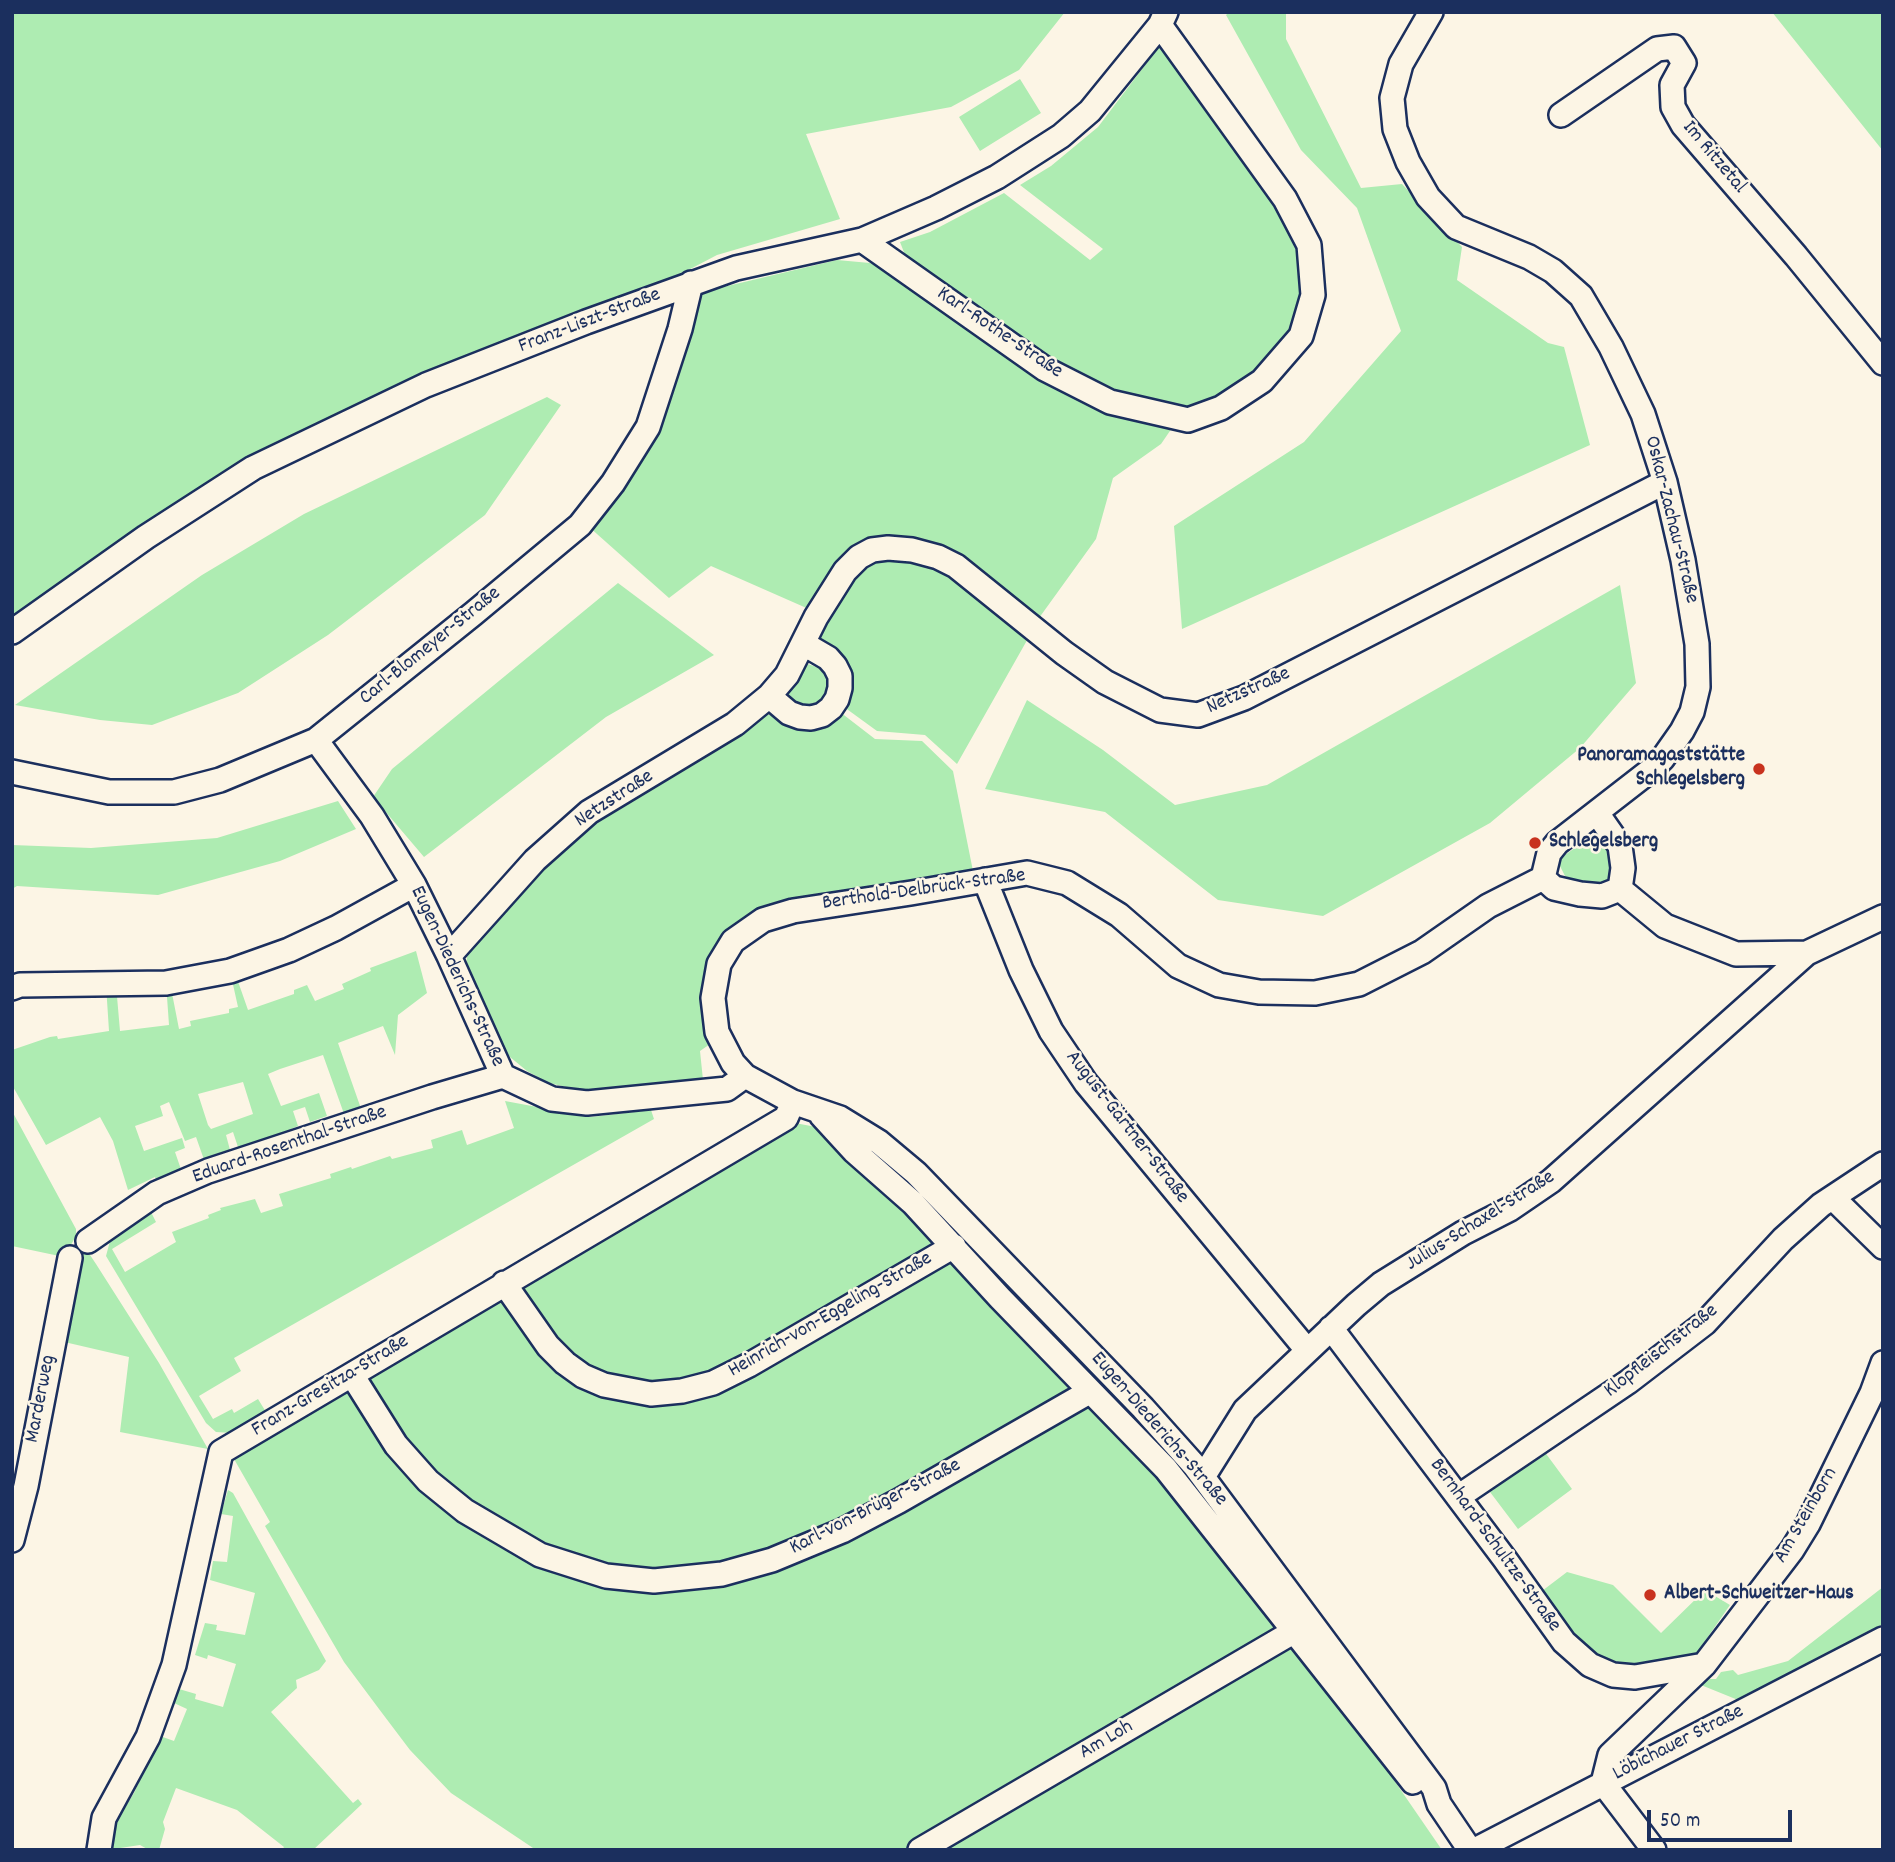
<!DOCTYPE html>
<meta charset="utf-8">
<style>
body{margin:0}
#map{position:relative;width:1895px;height:1862px;overflow:hidden;background:#fcf5e5;font-family:Dekko,sans-serif}
canvas{display:block}
.frame{position:absolute;inset:0;border:14px solid #1b2f5e;pointer-events:none}
.scale{position:absolute;left:1647px;top:1810px;width:145px;height:32px;box-sizing:border-box;border:4px solid #1b2f5e;border-top:0;padding-left:9px;font-size:21px;line-height:24px;white-space:nowrap;color:#1b2f5e;-webkit-text-stroke:5px #fcf5e5;paint-order:stroke}
</style>
<div id="map">
<canvas width="1895" height="1862"></canvas>
<div class="frame"></div>
<div class="scale">50 m</div>
</div>
<script>
const c = document.querySelector('canvas').getContext('2d');
c.lineJoin = 'round';
function fillPath(path, color) { c.fillStyle = color; c.fill(path, 'evenodd'); }
const toPath = rows => new Path2D(rows.map(r => 'M' + r).join(''));
function trace(path, color, width, dash) { c.strokeStyle = color; c.lineWidth = width; c.lineCap = dash ? 'butt' : 'round'; c.setLineDash(dash || []); c.stroke(path); }
function drawText(font, color, halo, rows, align = 'center') {
  c.font = font + ' Dekko,sans-serif'; c.lineWidth = 5; c.setLineDash([]); c.textBaseline = 'middle'; c.strokeStyle = halo; c.fillStyle = color; for (const [text, x, y, turn = 0] of rows) {
    c.save(); c.translate(x, y); c.rotate((+turn || 0) * Math.PI / 180); c.textAlign = isNaN(turn) ? turn : align; if (halo) c.strokeText(text, 0, 0); c.fillText(text, 0, 0); c.restore();
  }
}
const green = toPath([
 [12,12,1065,12,1019,70,951,107,806,134,840,219,717,255,675,277,580,312,422,378,142,527,12,617],
 [1229,12,1286,12,1286,39,1361,188,1402,184,1462,247,1457,280,1548,343,1564,347,1590,445,1182,629,1174,526,1304,442,1401,331,1357,208,1301,150,1226,15],
 [1772,12,1883,12,1883,151],
 [1158,48,1169,49,1297,234,1304,268,1296,320,1288,338,1271,361,1228,393,1192,406,1164,407,1114,393,1035,353,907,260,900,242,930,232,1004,193,1090,260,1103,249,1020,185,1051,166,1098,127],
 [1020,79,1041,113,980,151,959,117],
 [837,260,870,263,880,267,1008,358,1054,384,1172,428,1161,444,1113,478,1096,539,1039,618,961,558,926,542,904,538,884,539,811,610,711,566,669,598,588,526,622,483,696,299,702,292],
 [547,397,561,405,485,515,328,635,238,693,152,725,100,720,15,705,202,575,304,514],
 [906,557,943,569,1030,635,957,764,925,735,877,731,844,707,817,639,838,597,851,578,875,559],
 [618,583,714,655,606,717,424,857,373,797,392,769],
 [1620,585,1636,683,1580,748,1490,823,1323,916,1218,900,1105,812,985,789,1027,700,1103,750,1175,805,1267,785],
 [808,664,819,668,827,678,827,685,823,697,818,702,806,705,793,701,787,692],
 [840,712,875,739,922,741,953,771,973,871,731,933,713,1042,700,1051,703,1080,588,1092,549,1083,527,1071,510,1057,503,1048,466,965,468,949,541,865,591,820,764,714,775,716,783,723,798,728],
 [338,801,356,829,280,861,158,895,17,886,12,889,12,845,91,848,217,838],
 [1589,838,1597,838,1603,841,1613,862,1612,874,1600,888,1576,882,1565,876,1559,864,1562,857],
 [416,951,427,993,398,1015,395,1055,383,1026,338,1043,365,1120,348,1125,323,1055,280,1069,268,1074,281,1106,319,1093,327,1116,310,1122,305,1107,293,1111,298,1126,291,1129,295,1143,266,1152,261,1140,238,1147,233,1132,226,1135,230,1150,221,1153,225,1165,208,1171,196,1137,185,1141,169,1102,160,1106,163,1116,135,1126,144,1151,182,1138,185,1148,175,1152,185,1181,161,1192,155,1177,128,1190,113,1141,100,1117,46,1145,12,1085,12,1050,50,1037,57,1036,58,1039,109,1031,106,985,116,985,120,1031,169,1025,166,983,170,983,179,1029,191,1026,190,1021,229,1013,229,1009,238,1007,230,971,234,970,248,1010,294,994,294,990,307,985,315,1001,344,989,342,984,371,971,370,968],
 [243,1082,253,1114,211,1129,208,1125,198,1094],
 [505,1101,591,1117,651,1110,654,1119,234,1358,241,1371,199,1396,213,1419,232,1409,234,1413,258,1399,266,1412,232,1433,216,1432,206,1423,106,1256,110,1241,119,1228,149,1208,156,1222,112,1249,125,1272,176,1242,172,1232,209,1218,208,1215,221,1210,220,1208,255,1199,261,1213,283,1206,279,1194,331,1178,330,1174,351,1167,352,1169,390,1156,392,1159,433,1148,431,1140,462,1130,467,1145,514,1128],
 [12,1111,76,1229,76,1236,64,1257,12,1246],
 [795,1123,816,1127,936,1239,935,1250,700,1381,632,1386,570,1358,520,1294,523,1281],
 [80,1252,90,1255,96,1264,159,1363,208,1449,120,1432,129,1357,60,1341,76,1254],
 [944,1263,959,1265,1068,1380,1067,1392,836,1521,756,1555,716,1564,672,1570,635,1570,595,1564,565,1556,472,1505,421,1461,379,1405,365,1380,493,1300,504,1302,569,1377,689,1398],
 [338,1389,351,1392,381,1437,559,1569,710,1583,1079,1404,1094,1406,1148,1460,1277,1624,1275,1636,909,1847,910,1850,536,1850,451,1793,410,1750,379,1709,344,1662,265,1526,270,1522,234,1459,239,1447],
 [1544,1451,1572,1489,1518,1529,1490,1492],
 [228,1490,233,1493,326,1661,319,1670,296,1680,297,1688,271,1712,353,1803,358,1799,362,1804,313,1850,282,1850,284,1847,237,1810,176,1788,163,1822,165,1829,159,1850,149,1850,140,1845,107,1850,110,1832,134,1793,160,1736,174,1741,187,1709,174,1703,179,1689,196,1694,195,1699,223,1707,236,1664,208,1655,207,1659,195,1655,205,1623,217,1625,216,1630,245,1635,255,1593,210,1580,213,1561,227,1562,233,1516,221,1514],
 [1567,1572,1613,1585,1661,1633,1705,1590,1730,1605,1696,1654,1627,1670,1592,1657,1538,1594],
 [1883,1587,1883,1624,1738,1700,1701,1685,1710,1679,1716,1679,1721,1672,1733,1670,1738,1675,1788,1661],
 [1284,1646,1297,1648,1365,1738,1442,1850,932,1850]
]);
const minor = toPath([
 [1431,12,1401,64,1392,98,1395,129,1408,162,1428,197,1456,227,1529,257,1553,271,1581,296,1611,347,1643,414,1665,482,1683,560,1697,644,1698,687,1692,712,1682,731,1663,758,1651,770,1557,843,1549,853,1543,878],
 [1561,115,1657,49,1674,47,1684,63,1672,85,1673,107,1683,125,1796,256,1883,363],
 [862,240,1045,369,1110,402,1188,420,1221,408,1262,381,1301,336,1313,295,1309,245,1285,199,1160,25],
 [12,632,146,537,253,468,426,385,586,322,736,268,862,240,936,208,997,177,1061,136,1090,111,1160,25,1166,12],
 [769,696,789,713,800,717,811,718,822,715,831,708,837,699,840,688,840,676,835,666,828,658,804,644],
 [316,740,372,816,414,885,449,956,503,1076,552,1099,587,1103,727,1089,745,1076,793,1102,840,1118,879,1142,916,1173,973,1232,1143,1408,1194,1465,1434,1788,1439,1804,1470,1850],
 [12,772,109,792,174,792,220,780,316,740,473,614,580,525,613,483,648,427,680,329,691,283],
 [1597,813,1620,846,1623,868,1620,889],
 [1543,878,1554,888,1580,894,1602,896,1620,889],
 [985,880,1021,970,1051,1031,1086,1083,1307,1350],
 [1620,889,1665,926,1736,954,1807,953,1883,917],
 [449,956,535,860,589,812,735,724,769,696,787,675,816,617,845,571,859,557,872,550,888,548,912,550,938,557,956,566,1064,653,1105,682,1160,710,1198,715,1244,698,1665,482],
 [12,988,20,985,166,983,230,971,289,950,336,928,414,885],
 [745,1076,733,1063,717,1032,713,998,719,964,733,941,763,920,793,911,911,893,1027,873,1067,883,1119,915,1178,966,1219,985,1259,992,1315,993,1359,984,1422,952,1488,906,1543,878],
 [821,1115,854,1151,913,1203,1000,1298,1166,1469,1413,1782],
 [1834,1199,1883,1247],
 [88,1241,157,1193,208,1171,432,1097,503,1076],
 [504,1283,548,1346,565,1363,583,1376,604,1385,651,1394,682,1391,713,1383,749,1365,954,1246],
 [1331,1328,1504,1558,1564,1642,1590,1665,1613,1675,1635,1677,1704,1665],
 [352,1375,396,1445,428,1481,465,1511,540,1555,606,1576,654,1581,722,1574,772,1560,842,1531,899,1501,1089,1392],
 [1203,1477,1245,1410,1356,1305,1381,1284,1463,1233,1510,1209,1551,1181,1807,953],
 [1458,1497,1628,1382,1705,1323,1783,1239,1821,1205,1883,1164],
 [12,1540,26,1486,70,1258],
 [1603,1783,1610,1755,1704,1665,1792,1550,1808,1524,1872,1393,1883,1363],
 [1603,1783,1654,1850],
 [99,1850,104,1818,148,1737,174,1665,221,1452,786,1118,793,1102],
 [920,1850,1293,1632],
 [1475,1850,1883,1639]
]);
const markers = [
 [1759,769,7,"#c8321e"],
 [1535,843,7,"#c8321e"],
 [1650,1595,7,"#c8321e"]
];
const streetNames = [
 ["Im Ritzetal",1713,158,50],
 ["Franz-Liszt-Straße",590,322,-21],
 ["Karl-Rothe-Straße",999,334,34],
 ["Oskar-Zachau-Straße",1670,520,76],
 ["Carl-Blomeyer-Straße",431,647,-39],
 ["Netzstraße",1249,692,-24],
 ["Netzstraße",615,800,-33],
 ["Berthold-Delbrück-Straße",924,891,-8],
 ["Eugen-Diederichs-Straße",456,977,65],
 ["August-Gärtner-Straße",1126,1128,52],
 ["Eduard-Rosenthal-Straße",290,1146,-19],
 ["Julius-Schaxel-Straße",1481,1222,-32],
 ["Heinrich-von-Eggeling-Straße",831,1316,-30],
 ["Klopfleischstraße",1662,1352,-38],
 ["Franz-Gresitza-Straße",331,1387,-31],
 ["Marderweg",42,1399,-79],
 ["Eugen-Diederichs-Straße",1158,1430,49],
 ["Karl-von-Brüger-Straße",876,1508,-27],
 ["Am Steinborn",1807,1516,-60],
 ["Bernhard-Schultze-Straße",1494,1546,54],
 ["Am Loh",1107,1741,-30],
 ["Löbichauer Straße",1679,1744,-27]
];
const poiNames = [
 ["Panoramagaststätte",1745,757,"right"],
 ["Schlegelsberg",1745,781,"right"],
 ["Schlegelsberg",1549,843],
 ["Albert-Schweitzer-Haus",1664,1595]
];
fillPath(green, '#aeecb2');
trace(minor, '#1b2f5e', 28);
trace(minor, '#fcf5e5', 23);
for (const [x, y, r, color] of markers) { const dot = new Path2D(); dot.arc(x, y, r, 0, 2 * Math.PI); c.fillStyle = color; c.fill(dot); trace(dot, '#fcf5e5', 2.5); }
drawText('21px', '#1b2f5e', '#fcf5e5', streetNames);
drawText('bold 21px', '#1b2f5e', '#fcf5e5', poiNames, 'left');
</script>
